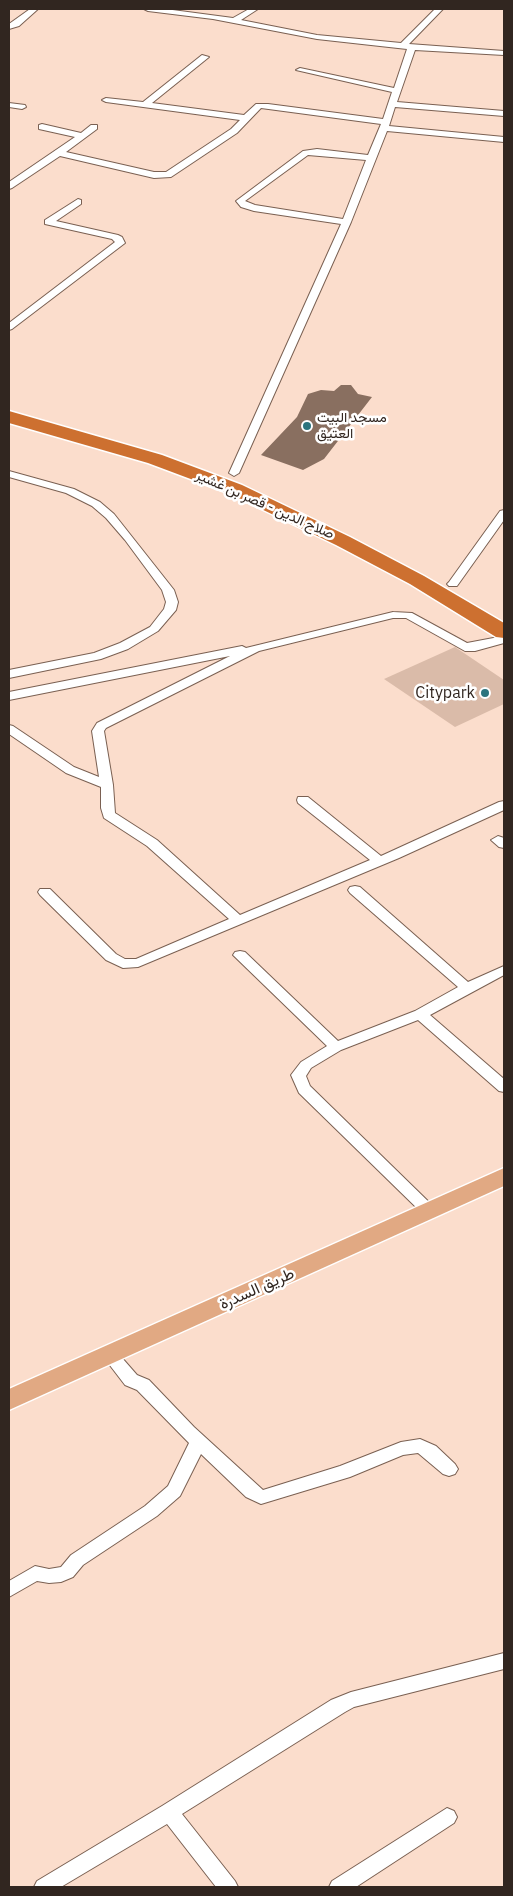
<!DOCTYPE html>
<meta charset="utf-8">
<style>
body{margin:0}
#map{position:relative;width:513px;height:1896px;overflow:hidden;background:#fbddcc;font-family:"IBM Plex Sans",sans-serif}
canvas{display:block}
.frame{position:absolute;inset:0;border:10px solid #312620;pointer-events:none}
</style>
<div id="map">
<canvas width="513" height="1896"></canvas>
<div class="frame"></div>
</div>
<script>
const c = document.querySelector('canvas').getContext('2d');
c.lineJoin = 'round';
function fillPath(path, color) { c.fillStyle = color; c.fill(path, 'evenodd'); }
const toPath = rows => new Path2D(rows.map(r => 'M' + r).join(''));
function trace(path, color, width, dash) { c.strokeStyle = color; c.lineWidth = width; c.lineCap = dash ? 'butt' : 'round'; c.setLineDash(dash || []); c.stroke(path); }
function drawText(font, color, halo, rows, align = 'center') {
  c.font = font + ' "IBM Plex Sans",Vazirmatn,sans-serif'; c.lineWidth = 5; c.setLineDash([]); c.textBaseline = 'middle'; c.strokeStyle = halo; c.fillStyle = color; for (const [text, x, y, turn = 0] of rows) {
    c.save(); c.translate(x, y); c.rotate((+turn || 0) * Math.PI / 180); c.textAlign = isNaN(turn) ? turn : align; if (halo) c.strokeText(text, 0, 0); c.fillText(text, 0, 0); c.restore();
  }
}
const green = toPath([
 [455,647,504,680,504,704,455,727,384,679]
]);
const building = toPath([
 [341,385,351,385,358,394,372,397,324,459,303,470,261,455,297,417,308,394,321,390,334,391]
]);
const street = toPath([
 [30,9,38,9,19,26,9,29,9,24,30,9],
 [144,9,165,9,233,18,249,9,258,9,241,20,317,35,401,43,435,9,443,9,409,44,504,51,504,55,415,50,397,102,504,111,504,116,395,107,389,126,504,137,504,142,387,131,351,222,239,473,234,476,229,473,341,224,254,211,241,207,236,201,303,151,317,149,368,155,381,124,261,108,237,133,171,177,154,178,60,156,12,188,9,189,9,182,75,137,39,129,39,125,42,124,81,133,91,125,97,125,97,129,66,152,154,172,166,172,231,129,240,120,106,102,102,100,106,98,143,102,202,55,209,57,152,103,244,115,256,104,268,104,383,119,392,92,296,70,300,68,394,88,407,49,317,39,213,19,148,11,144,9],
 [308,155,366,160,343,219,255,205,245,201,308,155],
 [9,103,25,105,26,107,22,109,9,107,9,103],
 [78,199,81,200,81,204,56,221,118,235,122,237,125,243,12,329,9,330,9,323,115,242,112,239,45,224,45,220,78,199],
 [9,471,74,489,100,502,114,514,174,590,178,602,176,610,158,631,128,649,101,659,9,678,9,670,94,653,120,643,150,627,164,609,166,602,162,590,125,540,106,518,92,506,66,493,9,477,9,471],
 [504,510,504,520,457,586,449,586,447,584,449,582,500,511,504,510],
 [393,612,412,613,467,643,504,636,504,643,475,651,465,651,406,618,393,618,259,651,106,728,104,731,113,785,115,813,157,840,240,915,370,860,298,803,297,800,298,797,308,797,381,856,499,802,504,801,504,810,399,858,138,967,123,968,106,960,40,895,38,892,40,889,50,889,116,954,125,959,136,959,229,919,147,846,104,818,101,808,101,787,66,773,9,734,9,725,13,726,74,767,99,777,92,731,97,723,230,656,9,700,9,692,242,646,246,648,393,612],
 [498,836,504,838,504,848,499,847,491,840,498,836],
 [355,886,360,887,468,982,504,966,504,975,430,1015,504,1079,504,1092,499,1091,418,1020,341,1050,311,1068,306,1076,310,1086,434,1207,437,1211,434,1215,429,1217,424,1215,299,1093,291,1075,301,1062,327,1046,233,955,235,952,240,951,245,952,338,1041,415,1011,458,987,350,893,348,890,350,887,355,886],
 [110,1349,116,1351,137,1375,149,1380,194,1427,263,1490,340,1466,401,1442,420,1439,436,1446,455,1464,458,1469,455,1474,449,1476,443,1474,418,1453,403,1455,350,1477,261,1504,246,1497,201,1454,180,1496,157,1516,83,1565,73,1577,61,1582,49,1583,37,1581,9,1597,9,1581,35,1566,49,1569,61,1567,71,1555,145,1506,168,1486,189,1443,137,1390,125,1385,102,1355,104,1351,110,1349],
 [504,1653,504,1669,354,1707,345,1712,182,1814,235,1881,238,1887,216,1887,167,1824,61,1887,34,1887,37,1881,162,1806,331,1700,351,1692,504,1653],
 [447,1808,454,1811,457,1817,454,1823,356,1887,329,1887,332,1881,447,1808]
]);
const primary = toPath([
 [504,1168,504,1186,9,1410,9,1389,504,1168]
]);
const highway = toPath([
 [9,411,162,455,242,485,350,537,424,576,504,623,504,638,496,637,410,584,336,545,228,493,148,463,9,423,9,411]
]);
const markers = [
 [307,426,5,"#2b747e"],
 [485,693,5,"#2b747e"]
];
const farPoinames = [
 ["مسجد البيت",317,418],
 ["العتيق",317,434]
];
const farStreetnames = [
 ["صلاح الدين - قصر بن غشير",265,505,24]
];
const poiNames = [
 ["Citypark",475,693]
];
const streetNames = [
 ["طريق السدرة",257,1289,-24]
];
fillPath(green, '#dabba9');
fillPath(building, '#896f60');
trace(street, '#7a6052', 2);
trace(primary, '#fff', 3);
trace(highway, '#fff', 3);
fillPath(street, '#fff');
fillPath(primary, '#e1a983');
fillPath(highway, '#cd7030');
for (const [x, y, r, color] of markers) { const dot = new Path2D(); dot.arc(x, y, r, 0, 2 * Math.PI); c.fillStyle = color; c.fill(dot); trace(dot, '#fff', 2); }
drawText('14px', '#312620', '#fff', farPoinames, 'left');
drawText('14px', '#312620', '#fff', farStreetnames);
drawText('16px', '#312620', '#fff', poiNames, 'right');
drawText('16px', '#312620', '#fff', streetNames);
</script>
